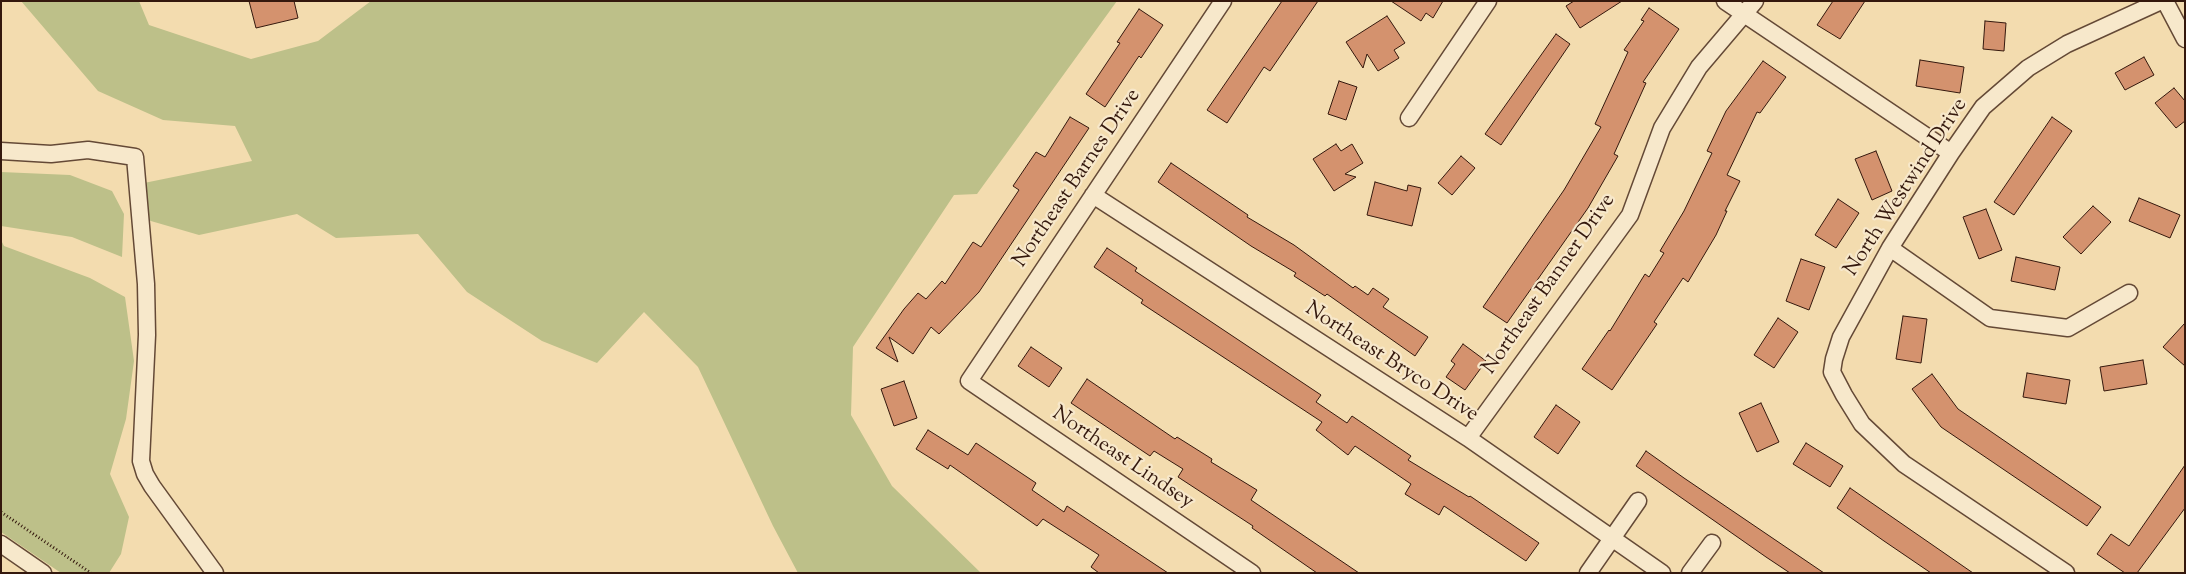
<!DOCTYPE html>
<style>
body{margin:0}
#map{position:relative;width:2186px;height:574px;overflow:hidden;background:#f3dcaf;font-family:"Sorts Mill Goudy",serif}
canvas{display:block}
.frame{position:absolute;inset:0;border:2px solid #34180d;pointer-events:none}
</style>
<div id="map">
<canvas width="2186" height="574"></canvas>
<div class="frame"></div>
</div>
<script>
const c = document.querySelector('canvas').getContext('2d');
c.lineJoin = 'round';
function fillPath(path, color) { c.fillStyle = color; c.fill(path, 'evenodd'); }
const toPath = rows => new Path2D(rows.map(r => 'M' + r).join(''));
function trace(path, color, width, dash) { c.strokeStyle = color; c.lineWidth = width; c.lineCap = dash ? 'butt' : 'round'; c.setLineDash(dash || []); c.stroke(path); }
function drawText(font, color, halo, rows, align = 'center') {
  c.font = font + ' "Sorts Mill Goudy",serif'; c.lineWidth = 4.5; c.setLineDash([]); c.textBaseline = 'middle'; c.strokeStyle = halo; c.fillStyle = color; for (const [text, x, y, turn = 0] of rows) {
    c.save(); c.translate(x, y); c.rotate((+turn || 0) * Math.PI / 180); c.textAlign = isNaN(turn) ? turn : align; if (halo) c.strokeText(text, 0, 0); c.fillText(text, 0, 0); c.restore();
  }
}
const green = toPath([
 [21,1,139,1,149,25,251,59,318,41,371,1,1117,1,977,194,954,195,853,347,851,415,892,486,981,573,798,573,773,526,698,367,644,312,597,363,542,341,467,292,418,234,336,238,297,214,199,235,144,219,144,183,252,161,235,126,163,120,98,91],
 [1,172,70,175,112,191,124,214,122,257,72,237,1,226],
 [1,240,4,246,90,278,125,297,134,361,126,419,110,474,129,517,121,554,109,573,61,573,1,532]
]);
const building = toPath([
 [249,1,294,1,298,18,256,28,249,1],
 [1282,1,1318,1,1270,71,1264,67,1227,123,1207,110,1282,1],
 [1391,1,1443,1,1433,18,1426,13,1421,21,1391,1],
 [1574,1,1622,1,1580,28,1566,6,1574,1],
 [1833,1,1865,1,1840,39,1817,25,1833,1],
 [1649,8,1679,29,1643,82,1646,83,1614,154,1618,156,1588,208,1507,323,1483,307,1564,190,1601,127,1595,124,1628,52,1624,50,1644,21,1641,20,1649,8],
 [1139,9,1163,25,1141,58,1139,56,1105,107,1086,94,1120,43,1117,42,1139,9],
 [1387,16,1405,43,1394,50,1399,58,1378,71,1367,54,1363,68,1346,42,1387,16],
 [1985,21,2006,23,2004,51,1983,49,1985,21],
 [1556,34,1570,44,1501,145,1485,134,1556,34],
 [2144,57,2154,75,2125,90,2115,73,2144,57],
 [1920,60,1964,67,1960,93,1916,86,1920,60],
 [1763,61,1786,77,1760,113,1757,112,1727,175,1740,181,1725,211,1727,211,1716,235,1688,282,1683,278,1654,322,1657,324,1612,390,1582,369,1609,330,1610,331,1645,274,1649,277,1664,253,1660,251,1684,211,1712,153,1707,151,1726,111,1763,61],
 [1339,81,1357,87,1346,120,1328,114,1339,81],
 [2174,88,2185,101,2185,121,2176,128,2155,103,2174,88],
 [1070,117,1089,128,979,292,939,334,931,327,913,354,889,337,898,362,876,348,904,309,918,293,926,299,942,281,945,284,973,242,981,247,1019,190,1013,186,1036,152,1045,157,1070,117],
 [2052,117,2072,131,2014,215,1994,202,2052,117],
 [1336,144,1341,151,1352,144,1363,163,1345,174,1356,177,1334,191,1313,159,1336,144],
 [1876,151,1892,191,1872,200,1855,159,1876,151],
 [1461,156,1475,168,1452,195,1438,183,1461,156],
 [1171,163,1248,215,1247,217,1294,245,1353,288,1355,286,1368,295,1373,288,1389,299,1383,307,1428,337,1415,356,1327,294,1325,296,1294,276,1296,273,1251,246,1158,182,1171,163],
 [1375,182,1407,191,1408,185,1421,188,1412,226,1367,215,1375,182],
 [2139,198,2180,215,2170,238,2129,221,2139,198],
 [1838,199,1859,213,1836,248,1815,235,1838,199],
 [2093,206,2111,222,2081,254,2063,237,2093,206],
 [1986,209,2002,250,1979,259,1963,217,1986,209],
 [1107,248,1137,268,1135,271,1321,395,1316,402,1347,423,1352,416,1411,456,1408,460,1469,497,1470,496,1539,543,1526,561,1444,506,1439,515,1405,494,1411,484,1355,446,1348,455,1316,430,1322,422,1141,303,1143,300,1094,267,1107,248],
 [2016,257,2060,267,2055,290,2011,281,2016,257],
 [1801,259,1825,267,1809,310,1786,301,1801,259],
 [1903,316,1927,319,1921,363,1896,359,1903,316],
 [1778,318,1798,332,1774,368,1754,355,1778,318],
 [2185,323,2185,366,2163,347,2185,323],
 [1463,344,1486,361,1465,390,1446,377,1455,364,1451,361,1463,344],
 [1031,347,1062,368,1049,387,1018,366,1031,347],
 [2143,360,2147,384,2104,391,2100,367,2143,360],
 [2027,373,2070,380,2066,404,2023,397,2027,373],
 [1932,374,1958,409,2101,507,2087,526,1941,427,1912,389,1932,374],
 [1087,379,1175,439,1177,437,1212,459,1211,462,1257,490,1251,500,1359,573,1317,573,1252,528,1253,526,1178,477,1183,469,1154,451,1150,456,1071,403,1087,379],
 [904,381,917,418,894,426,881,389,904,381],
 [1761,403,1779,442,1757,452,1739,413,1761,403],
 [1556,405,1580,422,1558,454,1534,437,1556,405],
 [928,430,968,455,976,443,1036,483,1032,490,1064,512,1067,506,1168,573,1099,573,1091,567,1099,555,1043,519,1037,526,950,465,948,469,916,449,928,430],
 [1806,443,1843,466,1830,487,1793,464,1806,443],
 [1646,451,1684,478,1824,573,1790,573,1766,557,1636,466,1646,451],
 [2185,465,2185,508,2137,573,2125,573,2097,554,2111,534,2129,546,2185,465],
 [1850,488,1934,546,1973,573,1931,573,1884,541,1837,508,1850,488]
]);
const path = toPath([
 [1,512,91,573]
]);
const minor = toPath([
 [1223,1,969,381,1252,573],
 [1725,1,1951,153],
 [2165,1,2185,39],
 [1409,118,1488,1],
 [1,151,51,154,88,150,135,157,146,284,147,335,141,461,145,474,152,486,215,573],
 [1093,195,1468,438,1662,573],
 [1890,248,1990,318,2068,328,2129,293],
 [1468,438,1630,215,1662,128,1699,67,1755,1],
 [1,544,43,573],
 [1588,573,1638,501],
 [1690,573,1712,543],
 [2066,573,1904,464,1862,424,1844,395,1832,372,1834,359,1841,337,1890,248,1951,153,1983,107,2028,68,2067,44,2161,1]
]);
const streetNames = [
 ["Northeast Barnes Drive",1078,179,-56],
 ["North Westwind Drive",1907,188,-57],
 ["Northeast Banner Drive",1550,285,-55],
 ["Northeast Bryco Drive",1391,363,33],
 ["Northeast Lindsey",1122,459,34]
];
fillPath(green, '#bdc089');
fillPath(building, '#d4926e');
trace(building, '#34180d', 1);
trace(minor, '#644936', 19);
trace(path, '#34180d', 3, [1, 2.5]);
trace(minor, '#f7e8cb', 16);
drawText('21px', '#34180d', '#f7e8cb', streetNames);
</script>
